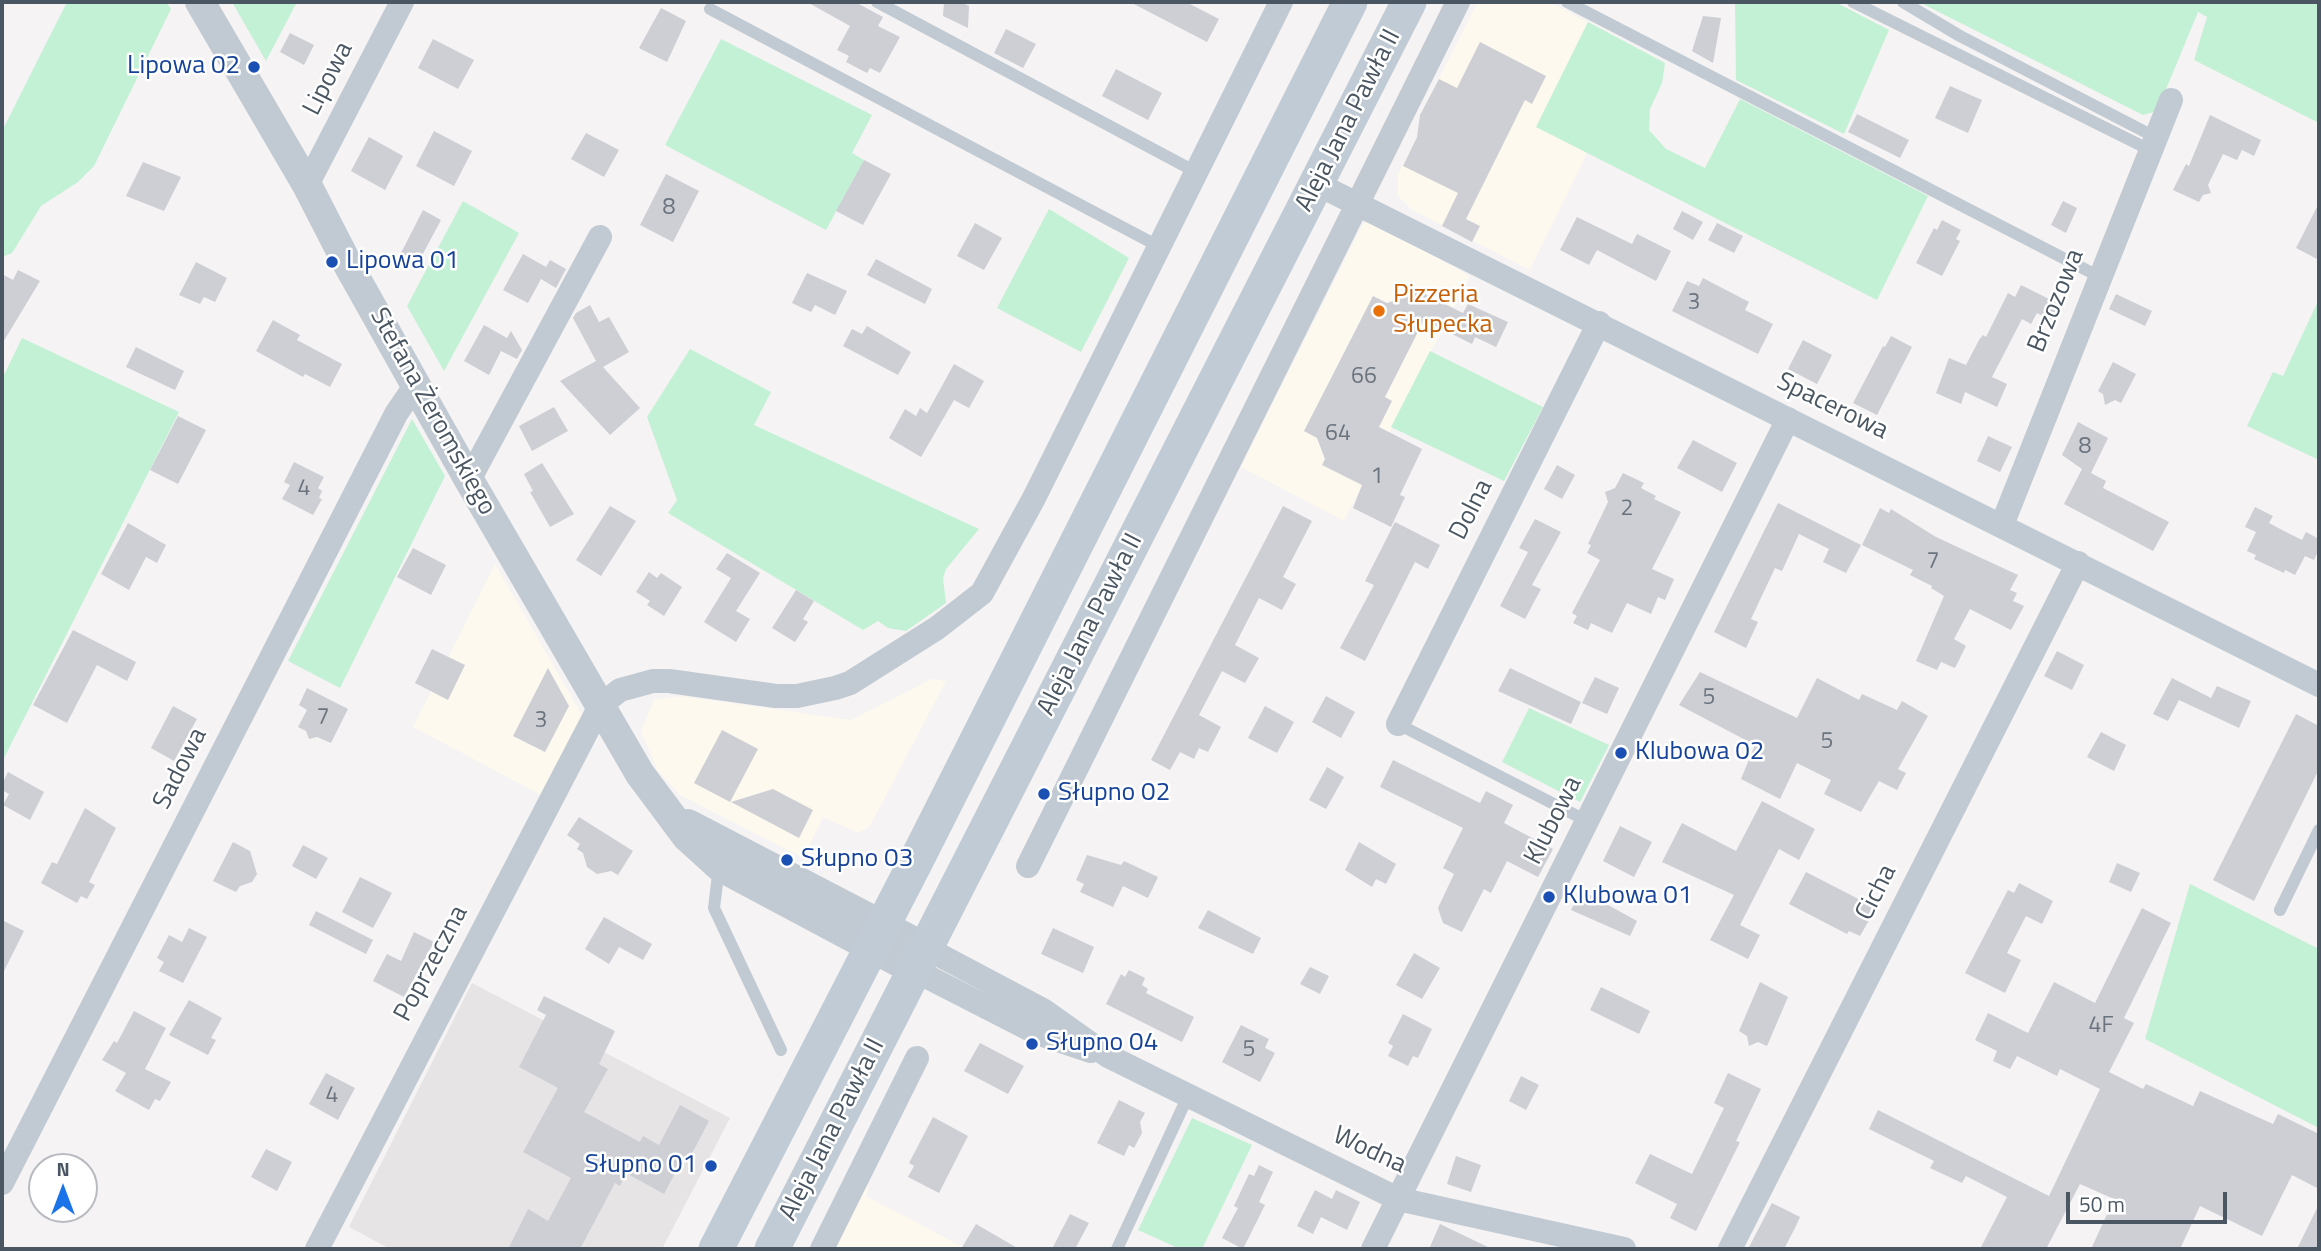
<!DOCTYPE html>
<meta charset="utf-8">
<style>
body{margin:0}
#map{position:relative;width:2321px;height:1251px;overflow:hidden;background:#f5f3f3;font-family:"Titillium Web",sans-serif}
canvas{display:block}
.frame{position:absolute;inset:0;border:4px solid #4a5661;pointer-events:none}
.north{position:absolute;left:28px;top:1153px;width:70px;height:70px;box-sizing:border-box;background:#fff;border:2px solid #b7bbc0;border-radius:50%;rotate:0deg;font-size:19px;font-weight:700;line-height:28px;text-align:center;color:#4a5661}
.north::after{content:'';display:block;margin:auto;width:24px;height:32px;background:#1a73e8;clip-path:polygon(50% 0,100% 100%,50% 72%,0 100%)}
.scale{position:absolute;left:2066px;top:1192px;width:161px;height:32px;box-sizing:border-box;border:4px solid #4a5661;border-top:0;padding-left:9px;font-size:21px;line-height:24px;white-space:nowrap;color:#4a5661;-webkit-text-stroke:5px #fff;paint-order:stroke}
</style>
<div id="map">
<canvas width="2321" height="1251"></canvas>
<div class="frame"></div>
<div class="north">N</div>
<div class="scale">50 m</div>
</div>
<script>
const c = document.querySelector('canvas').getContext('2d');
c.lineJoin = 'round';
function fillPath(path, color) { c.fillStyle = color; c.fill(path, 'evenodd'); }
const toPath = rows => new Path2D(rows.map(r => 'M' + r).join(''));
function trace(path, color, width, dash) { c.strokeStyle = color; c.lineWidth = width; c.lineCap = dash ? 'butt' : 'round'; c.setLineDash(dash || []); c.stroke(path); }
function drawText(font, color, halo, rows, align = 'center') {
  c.font = font + ' "Titillium Web",sans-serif'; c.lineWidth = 5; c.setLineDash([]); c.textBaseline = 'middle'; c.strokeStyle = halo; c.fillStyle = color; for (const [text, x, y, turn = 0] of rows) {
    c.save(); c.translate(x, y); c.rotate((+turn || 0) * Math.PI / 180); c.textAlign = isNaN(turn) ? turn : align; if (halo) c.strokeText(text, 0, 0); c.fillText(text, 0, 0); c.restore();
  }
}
const commercial = toPath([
 [1478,2,1549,2,1588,22,1536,127,1587,153,1530,270,1412,210,1398,196,1398,174,1417,137,1420,115],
 [1370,221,1470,276,1344,521,1241,467,1363,224],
 [495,564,582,715,541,795,413,727],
 [932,679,946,681,870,826,858,833,823,817,803,858,680,795,657,770,641,731,654,700,680,696,851,720],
 [862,1183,869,1188,866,1196,967,1249,830,1249]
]);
const education = toPath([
 [472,983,730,1118,662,1249,390,1249,349,1227]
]);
const green = toPath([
 [67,2,166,2,171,9,94,166,78,182,41,206,12,253,2,257,2,131],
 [232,2,297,2,266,61],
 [1735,2,1835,2,1889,30,1844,134,1736,80],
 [1919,2,2319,2,2319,123,2194,60,2207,17,2198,12,2157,111,2143,115],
 [1588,22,1665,63,1662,83,1650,109,1649,130,1666,149,1705,168,1740,99,1928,196,1877,300,1536,127],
 [721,39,872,115,852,153,864,160,826,230,665,145],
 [463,201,519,233,444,371,407,306],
 [1049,209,1129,258,1081,352,997,308],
 [2319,299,2319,460,2247,426,2273,372,2283,376],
 [22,338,179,412,2,762,2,379],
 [690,349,771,392,754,425,979,529,946,569,943,578,946,603,906,631,888,628,878,621,863,630,668,513,677,500,647,417],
 [1430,351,1543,407,1504,481,1391,427],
 [412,419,445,476,340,688,288,661],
 [1529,708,1609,745,1580,802,1502,762],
 [2190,884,2319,949,2319,1128,2145,1039],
 [1192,1118,1252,1145,1202,1249,1180,1249,1138,1230]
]);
const building = toPath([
 [807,2,855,2,883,17,878,26,900,37,880,73,870,68,867,73,846,62,849,56,837,50,850,26],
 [944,2,961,2,969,6,968,28,943,16],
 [1130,2,1186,2,1219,19,1207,42],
 [661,8,686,21,667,62,639,48],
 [1703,16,1721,18,1713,63,1692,51],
 [1006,29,1036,44,1023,68,994,53],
 [290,33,314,45,304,65,280,52],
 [433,39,474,60,458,89,418,68],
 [1480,42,1546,76,1532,104,1525,100,1466,219,1480,226,1472,242,1442,226,1458,193,1403,166,1417,137,1420,115,1439,79,1457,88],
 [1116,69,1162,93,1148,120,1102,96],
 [1950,86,1982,100,1968,133,1935,118],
 [1857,114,1909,140,1900,158,1848,132],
 [2210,115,2261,140,2254,156,2242,150,2237,160,2223,154,2208,185,2211,193,2203,195,2199,202,2173,190,2186,164,2189,166],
 [434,131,472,151,454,186,416,166],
 [586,133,619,150,604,177,571,159],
 [369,137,403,156,385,190,351,171],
 [864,160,891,174,863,225,836,211],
 [143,162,181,177,164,211,126,196],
 [666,174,699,191,673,242,640,225],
 [2063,201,2077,208,2066,233,2051,225],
 [2319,203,2319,260,2296,248],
 [423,210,441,220,418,263,401,253],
 [1682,211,1703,222,1693,240,1673,229],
 [1577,217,1632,244,1637,234,1671,251,1656,281,1597,250,1589,265,1560,250],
 [1942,220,1961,230,1956,239,1960,241,1942,276,1916,263,1934,228,1937,230],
 [975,223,1002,238,984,270,957,256],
 [1717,223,1743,236,1734,253,1708,240],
 [523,254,546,267,550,260,566,269,556,288,541,279,528,303,503,290],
 [876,259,932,289,925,304,867,275],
 [196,262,227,278,215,302,204,297,200,304,179,295],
 [18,270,40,281,2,344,2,274,13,280],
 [807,273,847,291,835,315,815,305,811,312,792,303],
 [1703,278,1749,302,1745,310,1773,324,1758,354,1672,311,1687,281,1699,286],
 [2021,285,2059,304,2051,320,2037,313,2031,324,2022,319,1992,377,2007,384,1997,407,1965,392,1961,404,1936,393,1949,358,1966,365,1979,340,1983,335,1986,337,2008,293,2015,297],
 [1413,288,1463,313,1468,304,1508,322,1496,347,1475,337,1472,344,1424,320,1385,397,1392,401,1379,427,1422,449,1400,495,1405,497,1391,527,1353,508,1362,485,1322,465,1325,459,1317,438,1304,431,1373,296,1387,303,1409,296],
 [2116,294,2152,311,2145,326,2109,309],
 [590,305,599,322,609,317,629,352,603,367,640,408,610,435,560,381,596,361,573,318,576,313],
 [273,320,300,335,297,340,342,364,330,387,305,374,303,377,256,351],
 [484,325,507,338,511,331,522,350,517,359,501,351,489,375,464,361],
 [867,326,911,352,898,375,843,346,852,329,862,334],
 [1891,336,1912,347,1877,415,1853,403,1883,346,1885,347],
 [1803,340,1832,355,1817,384,1788,369],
 [136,347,184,371,175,390,126,367],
 [2113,362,2136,374,2121,403,2115,400,2105,405,2103,394,2098,391],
 [954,364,984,381,969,408,954,400,921,457,889,438,905,409,916,416,920,408,927,413],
 [554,407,568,431,532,451,519,426],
 [178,416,206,430,178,484,150,470],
 [2078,422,2108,438,2091,473,2106,481,2103,488,2169,522,2153,551,2064,504,2082,469,2062,455],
 [1988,436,2012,447,2000,472,1977,461],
 [1693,440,1737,463,1722,492,1677,468],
 [294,462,324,477,318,488,322,491,319,498,322,499,313,515,282,499,290,485,284,482],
 [542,463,574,514,550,527,530,492,533,491,524,474],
 [1557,465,1575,475,1562,499,1544,489],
 [1623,473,1644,483,1641,488,1656,496,1654,499,1681,512,1652,569,1674,579,1665,600,1658,597,1651,614,1627,603,1612,633,1591,623,1588,630,1573,623,1577,616,1572,613,1600,560,1587,553,1591,545,1588,544,1608,502,1605,492,1615,488],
 [1778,503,1861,545,1846,573,1823,562,1829,549,1799,534,1782,571,1775,568,1751,619,1758,622,1746,648,1714,632],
 [610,506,636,521,601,576,576,560],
 [1283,506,1312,521,1283,577,1296,584,1282,610,1259,598,1235,645,1259,658,1245,683,1222,671,1199,715,1221,727,1208,752,1199,748,1194,759,1180,752,1170,770,1151,760],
 [2255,507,2273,516,2269,523,2286,532,2302,540,2306,532,2319,539,2319,549,2314,560,2305,556,2295,575,2285,570,2284,573,2254,559,2256,555,2247,551,2256,532,2245,527],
 [1880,508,1889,513,1891,509,1936,537,2018,575,2010,590,2017,593,2013,601,2024,606,2011,630,1970,609,1954,639,1966,646,1955,668,1941,662,1937,670,1916,661,1944,596,1931,588,1932,586,1910,575,1913,570,1862,545],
 [1535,519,1561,532,1532,585,1541,589,1525,619,1500,606,1528,552,1519,548],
 [1395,522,1440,545,1428,569,1415,562,1365,661,1340,648,1374,585,1365,581],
 [128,523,166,545,157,563,146,557,129,590,101,574],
 [413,548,446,565,431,595,397,577],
 [727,553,760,573,736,611,750,619,736,642,704,622,731,578,716,569],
 [649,572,657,578,661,573,682,587,664,616,647,605,650,601,636,592],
 [796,590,814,601,803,619,808,622,795,642,772,628],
 [73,630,136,662,127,681,97,665,67,723,33,705],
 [432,649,465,665,448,700,415,683],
 [2057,651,2084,665,2072,690,2044,676],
 [548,668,569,706,545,752,513,736],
 [1510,668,1581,702,1571,724,1498,691],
 [1700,672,1797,718,1817,678,1859,700,1862,694,1897,710,1902,701,1928,716,1898,769,1906,773,1897,790,1879,781,1861,812,1824,794,1831,780,1797,763,1780,799,1741,779,1755,745,1679,705],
 [1595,677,1619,688,1607,714,1582,703],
 [2172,678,2211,698,2217,686,2251,701,2239,728,2179,700,2168,721,2153,714],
 [307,688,348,709,331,743,317,737,309,739,306,731,298,727,307,710,299,705],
 [1326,696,1355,712,1341,738,1312,722],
 [173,706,197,719,174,761,151,748],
 [1265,706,1294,722,1277,753,1248,738],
 [2296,714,2319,726,2319,769,2254,901,2213,880],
 [722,730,758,749,730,802,694,783],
 [2101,732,2126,745,2114,771,2087,757],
 [1393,760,1480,803,1486,791,1513,805,1504,823,1553,849,1538,877,1507,861,1491,893,1484,889,1462,932,1443,923,1438,908,1454,874,1443,868,1463,828,1380,787],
 [1327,767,1344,777,1326,809,1309,800],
 [8,772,44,792,30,820,3,805,9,794,2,790,2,784],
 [773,789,813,810,799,838,731,802],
 [1762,801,1815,829,1799,860,1779,849,1740,925,1760,935,1748,959,1710,940,1734,895,1662,862,1682,823,1736,851],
 [85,808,116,828,89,882,95,885,87,899,81,896,77,903,41,883,52,862,57,864],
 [579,817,633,851,618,875,611,871,597,874,587,867,583,853,577,849,580,844,567,835],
 [1620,826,1652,842,1634,877,1603,861],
 [233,842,250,851,257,874,252,882,240,886,236,892,213,881],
 [1359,842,1396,864,1386,884,1376,879,1372,887,1345,870],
 [303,845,328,858,316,879,292,866],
 [1087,855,1121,865,1124,861,1158,877,1148,898,1123,886,1113,907,1080,892,1084,884,1076,880],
 [2117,863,2140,873,2131,892,2109,882],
 [1806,872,1876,908,1860,936,1849,931,1847,934,1789,904],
 [360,877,392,893,373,928,342,912],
 [2019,883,2053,901,2042,924,2026,916,2007,953,2021,960,2005,993,1965,973,2008,890,2014,893],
 [1581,890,1637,921,1630,936,1571,910],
 [2142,908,2171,923,2124,1018,2134,1023,2109,1072,2143,1089,2146,1084,2193,1106,2200,1091,2273,1124,2278,1114,2319,1134,2319,1189,2292,1175,2262,1236,2200,1206,2180,1249,2091,1249,2114,1199,2080,1184,2046,1249,1980,1249,2007,1197,1966,1176,1962,1183,1930,1168,1934,1161,1869,1129,1878,1110,2049,1196,2100,1089,2060,1069,2057,1076,2017,1056,2010,1069,1993,1061,1997,1051,1975,1040,1988,1013,2028,1033,2054,982,2095,1003],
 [1208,910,1261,938,1253,954,1198,928],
 [316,911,373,940,366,954,309,925],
 [604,917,652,944,643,960,619,947,609,964,585,949],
 [2,920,24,931,2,975],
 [189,928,207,937,183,983,159,971,164,962,157,958,169,935,182,942],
 [1053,928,1094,947,1083,973,1041,954],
 [414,932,434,942,404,997,373,981,387,954,401,961],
 [1414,953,1440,968,1422,999,1396,985],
 [1310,967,1329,976,1320,994,1300,984],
 [1129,970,1145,978,1142,985,1148,989,1146,993,1194,1017,1182,1042,1106,1004,1121,974,1125,977],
 [1760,982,1788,997,1767,1046,1758,1042,1749,1046,1747,1036,1739,1031],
 [1601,987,1650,1011,1639,1034,1590,1010],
 [544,996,615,1031,599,1064,608,1069,584,1112,640,1142,643,1136,659,1145,680,1105,709,1121,689,1159,684,1156,664,1194,626,1173,620,1186,615,1183,580,1249,508,1249,528,1209,548,1221,571,1178,523,1152,558,1088,519,1067,546,1015,537,1010],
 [189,1000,222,1018,211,1038,216,1040,208,1055,169,1035],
 [134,1011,166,1028,145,1069,171,1082,160,1101,155,1099,149,1110,115,1091,126,1073,102,1060,114,1041,117,1043],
 [1403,1014,1432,1029,1418,1058,1413,1056,1408,1066,1388,1056,1393,1046,1388,1043],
 [1241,1025,1269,1039,1265,1048,1275,1053,1260,1082,1222,1062],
 [980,1043,1024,1066,1008,1094,964,1071],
 [326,1073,355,1088,338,1120,309,1104],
 [1728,1073,1761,1089,1736,1141,1740,1142,1696,1231,1670,1218,1677,1204,1635,1183,1650,1154,1692,1174,1724,1108,1714,1103],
 [1521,1076,1539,1085,1526,1110,1509,1101],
 [1119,1100,1145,1113,1140,1122,1142,1133,1134,1148,1129,1145,1124,1156,1097,1143],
 [933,1117,968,1136,939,1193,908,1177,914,1166,909,1163],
 [266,1149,292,1162,277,1191,251,1177],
 [1456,1156,1481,1165,1471,1192,1447,1184],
 [1259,1165,1273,1172,1259,1202,1265,1205,1243,1249,1222,1238,1238,1208,1234,1206,1249,1174,1254,1176],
 [1315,1190,1332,1199,1336,1190,1360,1202,1347,1230,1321,1217,1313,1234,1297,1226],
 [1772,1203,1800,1217,1795,1228,1784,1249,1748,1249],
 [2319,1204,2319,1249,2297,1249],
 [1070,1214,1089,1223,1075,1249,1052,1249],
 [976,1224,1019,1249,961,1249],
 [1440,1224,1492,1249,1429,1249]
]);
const service = toPath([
 [877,2,1196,172],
 [1567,2,2098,276],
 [1853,2,2152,151],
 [1903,2,1960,36,2157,138],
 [710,9,1160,247],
 [1398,724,1587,821],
 [719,866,714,908,781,1050],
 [2280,910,2319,830],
 [1117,1249,1188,1096]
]);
const minor = toPath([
 [1317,184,2319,685],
 [307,185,402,2],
 [469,480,600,237],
 [2002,525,2171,100],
 [1398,724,1599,323],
 [1028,866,1458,2],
 [926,948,1043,1010,1108,1056,1398,1199,1624,1249],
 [914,970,1037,1033,1091,1051],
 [2,1183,396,414,417,383],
 [317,1249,600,706,620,690,653,681,669,681,776,696,797,696,835,688,850,683,937,628,982,593,1034,498,1281,2],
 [822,1249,917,1058],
 [1373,1249,1788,419],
 [1730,1249,2078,563]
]);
const tertiary = toPath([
 [200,2,307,185,346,261,469,480,640,774,687,837,719,866,914,970],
 [688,824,926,948]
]);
const secondary = toPath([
 [716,1249,915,863,1350,2],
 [772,1249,1409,2]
]);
const markers = [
 [254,67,7,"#1a4fb4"],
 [332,262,7,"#1a4fb4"],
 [1379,311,7,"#e8710a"],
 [1621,753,7,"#1a4fb4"],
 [1044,794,7,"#1a4fb4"],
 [787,860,7,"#1a4fb4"],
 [1549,897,7,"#1a4fb4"],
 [1032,1044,7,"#1a4fb4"],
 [711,1166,7,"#1a4fb4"]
];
const numberNames = [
 ["8",669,208],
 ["3",1694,303],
 ["66",1364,377],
 ["64",1338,434],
 ["8",2085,447],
 ["1",1377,477],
 ["4",304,489],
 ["2",1627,509],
 ["7",1933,562],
 ["5",1709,698],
 ["7",323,718],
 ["3",541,721],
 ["5",1827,742],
 ["4F",2101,1026],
 ["5",1249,1050],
 ["4",332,1096]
];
const transitNames = [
 ["Lipowa 02",240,67,"right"],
 ["Lipowa 01",346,262],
 ["Klubowa 02",1635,753],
 ["Słupno 02",1058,794],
 ["Słupno 03",801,860],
 ["Klubowa 01",1563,897],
 ["Słupno 04",1046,1044],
 ["Słupno 01",697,1166,"right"]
];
const streetNames = [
 ["Lipowa",329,79,-63],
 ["Aleja Jana Pawła II",1349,121,-63],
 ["Brzozowa",2057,301,-68],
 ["Spacerowa",1832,407,26],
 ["Stefana Żeromskiego",432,412,61],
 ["Dolna",1472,510,-63],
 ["Aleja Jana Pawła II",1091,625,-63],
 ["Sadowa",181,769,-63],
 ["Klubowa",1554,821,-63],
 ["Cicha",1877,893,-63],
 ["Poprzeczna",432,964,-62],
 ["Aleja Jana Pawła II",833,1130,-63],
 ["Wodna",1369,1151,25]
];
const foodNames = [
 ["Pizzeria",1393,296],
 ["Słupecka",1393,326]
];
fillPath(commercial, '#fdf9ef');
fillPath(education, '#e6e4e5');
fillPath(green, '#c3f1d5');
fillPath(building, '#cdcfd5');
trace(service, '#c1cad2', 12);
trace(minor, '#c1cad2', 24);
trace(tertiary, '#c1cad2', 30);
trace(secondary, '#c1cbd6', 35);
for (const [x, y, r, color] of markers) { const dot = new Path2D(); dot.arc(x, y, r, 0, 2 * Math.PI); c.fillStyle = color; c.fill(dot); trace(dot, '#fff', 2.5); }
drawText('23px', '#6b747e', null, numberNames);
drawText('26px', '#164399', '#fff', transitNames, 'left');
drawText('26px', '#4a5661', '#fff', streetNames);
drawText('26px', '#c56008', '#fff', foodNames, 'left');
</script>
